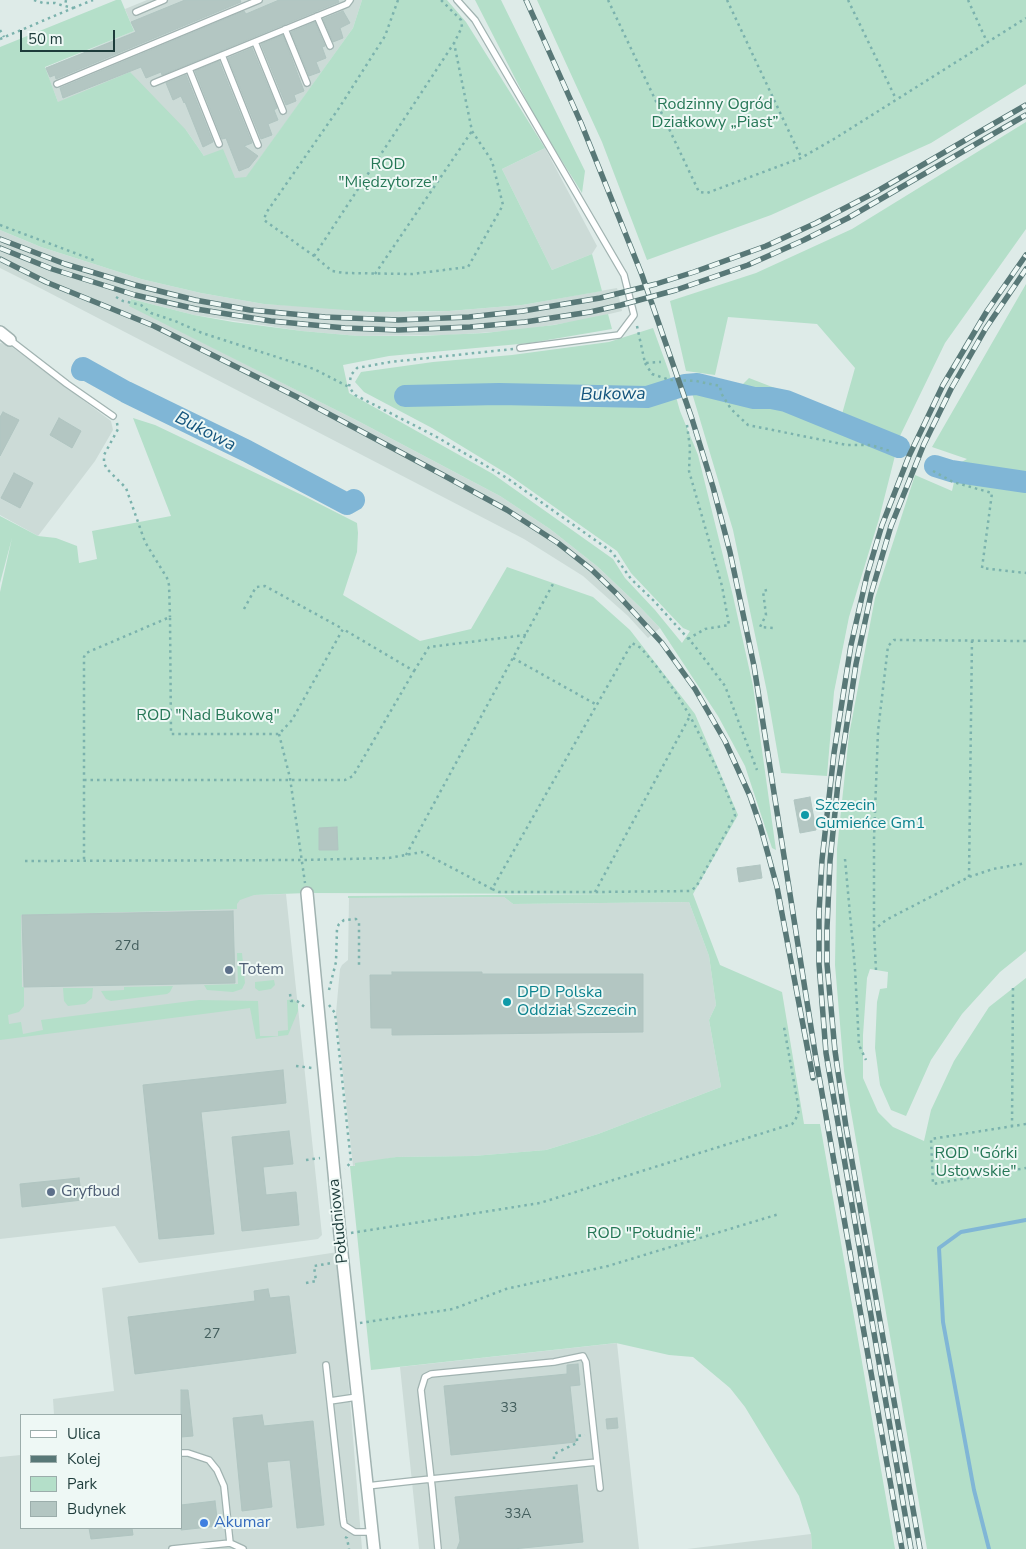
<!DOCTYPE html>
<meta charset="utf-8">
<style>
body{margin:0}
#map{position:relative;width:1026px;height:1549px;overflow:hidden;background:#deebe8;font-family:"Nunito Sans",sans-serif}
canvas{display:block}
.legend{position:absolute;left:20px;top:1414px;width:162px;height:115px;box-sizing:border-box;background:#eef8f5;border:1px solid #9badab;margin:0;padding:6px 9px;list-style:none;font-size:15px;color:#1e3c3b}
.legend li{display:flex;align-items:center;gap:10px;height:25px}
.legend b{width:25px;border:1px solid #9badab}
.scale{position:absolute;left:20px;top:30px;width:95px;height:22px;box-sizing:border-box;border:2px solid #1e3c3b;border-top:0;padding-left:6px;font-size:15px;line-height:18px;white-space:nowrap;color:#1e3c3b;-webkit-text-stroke:4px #eef8f5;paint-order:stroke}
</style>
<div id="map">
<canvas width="1026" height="1549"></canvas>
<ul class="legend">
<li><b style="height:6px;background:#fff"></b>Ulica</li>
<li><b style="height:6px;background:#587877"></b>Kolej</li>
<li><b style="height:14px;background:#b4dfc9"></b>Park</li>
<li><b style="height:14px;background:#b3c6c2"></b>Budynek</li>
</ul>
<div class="scale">50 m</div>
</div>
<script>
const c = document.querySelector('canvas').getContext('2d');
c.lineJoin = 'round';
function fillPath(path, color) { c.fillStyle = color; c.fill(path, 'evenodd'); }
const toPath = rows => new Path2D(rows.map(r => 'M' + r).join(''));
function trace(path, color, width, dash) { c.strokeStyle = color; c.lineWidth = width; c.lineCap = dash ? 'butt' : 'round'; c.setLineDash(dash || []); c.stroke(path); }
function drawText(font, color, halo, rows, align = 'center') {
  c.font = font + ' "Nunito Sans",sans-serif'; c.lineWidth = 4; c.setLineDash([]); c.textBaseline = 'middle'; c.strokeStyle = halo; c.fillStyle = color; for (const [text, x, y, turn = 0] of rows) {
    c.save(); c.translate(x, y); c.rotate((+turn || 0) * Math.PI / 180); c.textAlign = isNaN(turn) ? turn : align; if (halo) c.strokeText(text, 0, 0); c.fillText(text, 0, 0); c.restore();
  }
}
const built = toPath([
 [147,0,362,0,353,28,246,178,235,178,204,156,186,130,58,102,45,68,134,31,125,9],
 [545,148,597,246,592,254,552,270,502,169],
 [0,230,41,247,141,279,201,293,264,304,415,312,449,311,522,305,617,288,622,311,584,320,521,330,450,335,358,336,302,331,194,315,131,299,129,305,358,421,500,496,550,529,598,567,640,607,660,628,648,638,628,616,583,576,524,539,42,289,0,268],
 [0,343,8,344,111,421,113,430,95,461,38,536,0,515],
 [286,894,322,1235,318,1239,139,1263,115,1226,0,1239,0,902],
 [504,897,513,904,689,902,709,956,716,1005,709,1020,721,1087,598,1134,546,1150,473,1156,396,1157,353,1166,336,1013,340,969,342,965,348,960,349,898],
 [338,1252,362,1549,0,1549,0,1457,21,1455,21,1528,181,1528,181,1415,54,1415,53,1399,114,1391,102,1288],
 [617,1343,639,1549,419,1549,400,1367],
 [811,1534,812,1549,687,1549]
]);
const green = toPath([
 [116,0,121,0,134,31,45,67,58,102,130,72,186,130,204,156,223,149,235,178,246,177,353,28,362,0,447,0,466,22,545,148,502,169,552,270,592,254,602,291,522,305,449,311,373,312,264,304,201,293,141,279,41,247,0,230,0,47],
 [475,0,501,0,585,171,582,193,537,121],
 [537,0,1026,0,1026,84,931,143,771,215,647,260,602,142],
 [1026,122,1026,229,945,343,900,436,879,519,849,617,834,692,827,776,781,773,767,692,733,530,692,393,733,394,749,378,842,414,855,368,817,324,728,317,715,375,686,371,670,301,756,273,852,229],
 [1026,284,1026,951,1000,972,962,1014,931,1060,906,1116,891,1110,880,1085,875,1048,877,1002,880,989,887,988,888,972,870,969,867,978,863,1035,863,1078,878,1112,893,1127,924,1141,931,1110,954,1061,989,1007,1026,978,1026,1549,927,1549,844,1071,835,965,837,849,849,735,875,598,915,475,952,491,958,464,967,459,932,447],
 [131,299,194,315,233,322,302,331,358,336,420,336,485,333,554,325,608,314,612,329,530,343,389,356,343,365,349,393,493,474,613,559,625,578,655,610,682,643,690,631,683,628,631,573,617,551,509,475,432,428,364,392,355,382,361,372,433,362,512,355,609,342,653,328,669,372,680,411,698,455,733,596,753,686,776,850,772,848,745,766,718,716,660,628,640,607,598,567,550,529,500,496,358,421,129,306],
 [133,418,155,425,304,496,357,523,358,533,357,552,343,595,420,641,471,629,507,567,593,597,630,630,695,714,738,815,693,894,720,965,782,992,804,1124,820,1124,895,1549,812,1549,811,1534,799,1496,745,1407,730,1388,693,1357,669,1355,616,1343,371,1370,350,1166,355,1166,355,1163,396,1157,473,1156,546,1150,598,1134,721,1087,709,1020,716,1005,709,956,689,902,513,904,504,897,348,898,348,896,619,894,307,893,254,895,240,900,237,904,237,909,21,915,22,987,24,987,24,1006,19,1012,8,1015,9,1024,21,1022,23,1034,43,1030,41,1020,199,1000,258,1001,260,1036,278,1036,278,1031,288,1030,287,1000,293,999,298,1004,298,1011,288,1035,256,1039,250,1008,0,1040,0,592,12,538,0,583,0,516,38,536,56,538,77,546,79,563,97,559,92,531,171,516],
 [237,953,242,953,245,983,242,989,233,992,207,990,204,985,238,984],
 [274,980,275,985,271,989,259,991,255,988,255,982],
 [173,986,170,992,167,994,111,1001,106,999,101,991,124,990,124,987],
 [93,988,92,998,85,1004,68,1006,64,1001,63,988]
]);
const stream = toPath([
 [989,1549,974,1490,943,1322,939,1248,961,1232,1026,1220]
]);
const river = toPath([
 [82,370,83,368,126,392,247,451,347,504,354,500],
 [405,396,499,394,647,397,685,385,697,384,754,398,771,398,786,401,899,447],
 [935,466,951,471,1026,482]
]);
const building = toPath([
 [185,0,240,0,241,2,56,79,55,75,50,77,46,68,136,32,131,22,185,0],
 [279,0,338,0,339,2,162,75,161,72,146,78,141,67,63,98,60,88,244,11,246,14,279,0],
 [343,11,350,23,340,28,343,38,333,42,323,19,343,11],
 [315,22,325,46,322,47,326,58,316,62,320,72,309,76,291,32,315,22],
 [283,35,304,91,294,95,296,101,286,105,261,44,283,35],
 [252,48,277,108,274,110,278,120,268,124,272,135,261,139,228,58,252,48],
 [219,61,252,143,244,146,258,156,249,167,239,171,226,138,222,139,195,71,219,61],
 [186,75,213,142,203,147,185,102,184,103,181,96,173,100,166,83,186,75],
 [3,412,19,420,0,456,0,417,3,412],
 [59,418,81,431,72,448,50,435,59,418],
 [14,473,33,483,20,508,1,498,14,473],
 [810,797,816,830,800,833,794,800,810,797],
 [337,827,338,850,319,850,319,828,337,827],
 [760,865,762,878,739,882,737,868,760,865],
 [233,911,235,983,24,987,22,915,233,911],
 [392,972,482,972,482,974,643,974,643,1032,392,1035,392,1028,371,1028,370,975,392,975,392,972],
 [283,1070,286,1103,201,1112,214,1234,159,1239,143,1085,283,1070],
 [289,1131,293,1164,263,1167,266,1195,296,1192,299,1225,242,1231,232,1137,289,1131],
 [79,1178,82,1200,22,1207,20,1184,79,1178],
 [268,1289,270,1298,289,1296,296,1353,135,1374,128,1317,255,1301,254,1291,268,1289],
 [578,1364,580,1385,570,1386,576,1442,451,1455,444,1386,567,1374,567,1365,578,1364],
 [181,1390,188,1390,193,1436,181,1437,181,1390],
 [262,1415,264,1426,313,1421,324,1525,297,1528,290,1460,267,1462,272,1507,242,1511,233,1418,262,1415],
 [617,1418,618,1428,607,1429,606,1419,617,1418],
 [577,1485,583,1542,513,1549,457,1549,460,1541,455,1497,577,1485],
 [215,1501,218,1526,181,1530,181,1505,215,1501],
 [89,1528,132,1528,133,1535,91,1539,89,1528]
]);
const path = toPath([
 [34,0,43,3,55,3,64,6],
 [398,0,385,36,339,108,266,213,264,220,314,256,332,271,344,273,412,274,468,267,503,205,492,161,472,131,454,43],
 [608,0,699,192,707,193,801,158,834,139,1026,18],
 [727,0,801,157],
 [848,0,896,99],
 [968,0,987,42],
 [73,8,93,0],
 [0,30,4,37],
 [0,39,73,8,65,6,66,0],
 [0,225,96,261],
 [314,256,454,43,462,27,461,20,441,0],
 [375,274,472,131],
 [116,297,123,301,141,305,151,313,175,321,202,333,314,369,349,387],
 [637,326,645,363,661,362],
 [513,349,390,362,357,368,351,375,349,387,355,395,435,436,507,478,612,552,631,579,654,601,694,645,725,686,757,770],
 [645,363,652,374,670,380,696,381,720,386,721,393,731,409,748,425,847,445,871,445,890,451],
 [117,423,118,429,104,455,104,463,107,469,126,488,145,542,167,578,169,585,170,617],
 [687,425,690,448,689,471,722,586,729,625,705,629,688,639],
 [933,471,953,482,992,493,982,568,1026,573],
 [767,590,763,591,766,615,760,627,773,628],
 [244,609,256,587,265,586,343,629],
 [513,658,597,705],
 [414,671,429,647,526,635],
 [279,734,290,778,305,883],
 [84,780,345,780,353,776,414,671,343,629,292,720,279,734,171,734,170,617,86,653,84,657,84,860],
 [406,855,553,584],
 [845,859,855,969,859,1045,866,1060],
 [25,861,302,860,389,858,422,852,492,889,632,643,641,648,656,666,674,690,690,716,717,769,734,810,735,816,696,887,690,891,595,892,499,892,492,889],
 [969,877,972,639],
 [595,892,690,716],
 [874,930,874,839,878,731,888,646,894,640,1026,641],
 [876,970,874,930,886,920,969,877,993,869,1026,863],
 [329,990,336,962,337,928,339,924,344,920,356,919,359,923,359,966],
 [290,994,291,1001,297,1001,306,1008],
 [329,1005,335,1013,351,1162,345,1169],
 [296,1066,312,1068],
 [1026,1124,931,1139,933,1184,1026,1168],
 [1012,1127,1013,988],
 [306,1160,320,1158],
 [351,1233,540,1203,792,1124,795,1121,799,1110,784,1027],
 [306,1283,316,1281,314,1266,332,1263],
 [360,1323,453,1309,506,1289,608,1266,779,1214],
 [554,1459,554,1454,577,1443,577,1436,585,1435],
 [345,1537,347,1538,349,1549]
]);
const service = toPath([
 [457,0,475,20,624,275,634,315,619,335,520,348],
 [136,12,164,0],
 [317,16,330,46],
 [285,29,307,83],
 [255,42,283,111],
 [222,55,258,145],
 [189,69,219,144],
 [154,83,347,4,350,0],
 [57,84,259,0],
 [10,340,67,384,113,416],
 [326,1365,343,1519,344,1525,355,1532,372,1532],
 [330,1401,357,1397],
 [181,1453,188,1453,209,1460,217,1470,224,1486,230,1543],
 [597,1462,600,1488],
 [367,1486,412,1481,431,1479,597,1462,586,1362,583,1356,554,1362,431,1374,425,1377,421,1390,431,1479,432,1487,438,1549],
 [172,1549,230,1543,243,1549]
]);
const minor = toPath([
 [0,332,10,340],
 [307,893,340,1235,374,1549]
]);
const rail = toPath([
 [526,0,581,123,642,275,692,419,713,487,730,552,754,666,816,1059,902,1549],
 [0,239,65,264,135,285,195,300,250,310,325,317,398,320,469,317,523,311,600,298,656,284,694,272,766,246,816,223,874,193,1026,105],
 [0,248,52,269,135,295,196,309,271,321,345,328,398,330,470,327,525,322,590,312,621,305,676,290,748,265,804,240,848,218,1026,115],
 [0,259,46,282,154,326,297,397,443,475,507,510,558,543,591,569,617,594,662,643,695,689,725,741,750,796,760,825,777,887,813,1078],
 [911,1549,826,1053,819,964,819,912,822,860,834,753,851,645,867,575,882,525,909,456,943,385,987,311,1026,255],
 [920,1549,846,1127,835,1051,827,964,827,928,830,861,838,783,856,664,871,594,891,526,924,444,951,389,986,328,1026,269]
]);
const markers = [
 [805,815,5,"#0f9aa8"],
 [229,970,5,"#5c6f8a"],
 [507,1002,5,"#0f9aa8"],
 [51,1192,5,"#5c6f8a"],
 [204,1523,5,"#3f7fe0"]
];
const numberNames = [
 ["27d",127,947],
 ["27",212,1335],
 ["33",509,1409],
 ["33A",518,1515]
];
const parkNames = [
 ["Rodzinny Ogród",715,105],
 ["Działkowy „Piast”",715,123],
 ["ROD",388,165],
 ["\"Międzytorze\"",388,183],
 ["ROD \"Nad Bukową\"",208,716],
 ["ROD \"Górki",976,1154],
 ["Ustowskie\"",976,1172],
 ["ROD \"Południe\"",644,1234]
];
const cultureNames = [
 ["Szczecin",815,806],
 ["Gumieńce Gm1",815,824],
 ["DPD Polska",517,993],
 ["Oddział Szczecin",517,1011]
];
const serviceNames = [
 ["Totem",239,970],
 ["Gryfbud",61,1192]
];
const streetNames = [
 ["Południowa",339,1221,-96]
];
const shopNames = [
 ["Akumar",214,1523]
];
const waterNames = [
 ["Bukowa",613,395,-1],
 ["Bukowa",205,432,27]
];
fillPath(built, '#ccdbd7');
fillPath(green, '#b4dfc9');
trace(stream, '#80b6d6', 4);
trace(river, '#80b6d6', 22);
fillPath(building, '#b3c6c2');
trace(building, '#b0c5c1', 1);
trace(service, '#a1b3b1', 8);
trace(minor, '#a1b3b1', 14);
trace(path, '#7bb2ad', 2.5, [2.5, 4]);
trace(service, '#fff', 5.5);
trace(minor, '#fff', 11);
trace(rail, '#587877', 5.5);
trace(rail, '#eef8f5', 4, [11]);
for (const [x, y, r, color] of markers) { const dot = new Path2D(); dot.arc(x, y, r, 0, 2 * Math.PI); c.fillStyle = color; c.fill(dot); trace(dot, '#eef8f5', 2); }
drawText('14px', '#435e5d', null, numberNames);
drawText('16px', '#257756', '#eef8f5', parkNames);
drawText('16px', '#0d838f', '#eef8f5', cultureNames, 'left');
drawText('16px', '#4e5e75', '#eef8f5', serviceNames, 'left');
drawText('16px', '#1e3c3b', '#eef8f5', streetNames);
drawText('16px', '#366cbe', '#eef8f5', shopNames, 'left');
drawText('italic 18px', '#13547d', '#eef8f5', waterNames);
</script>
